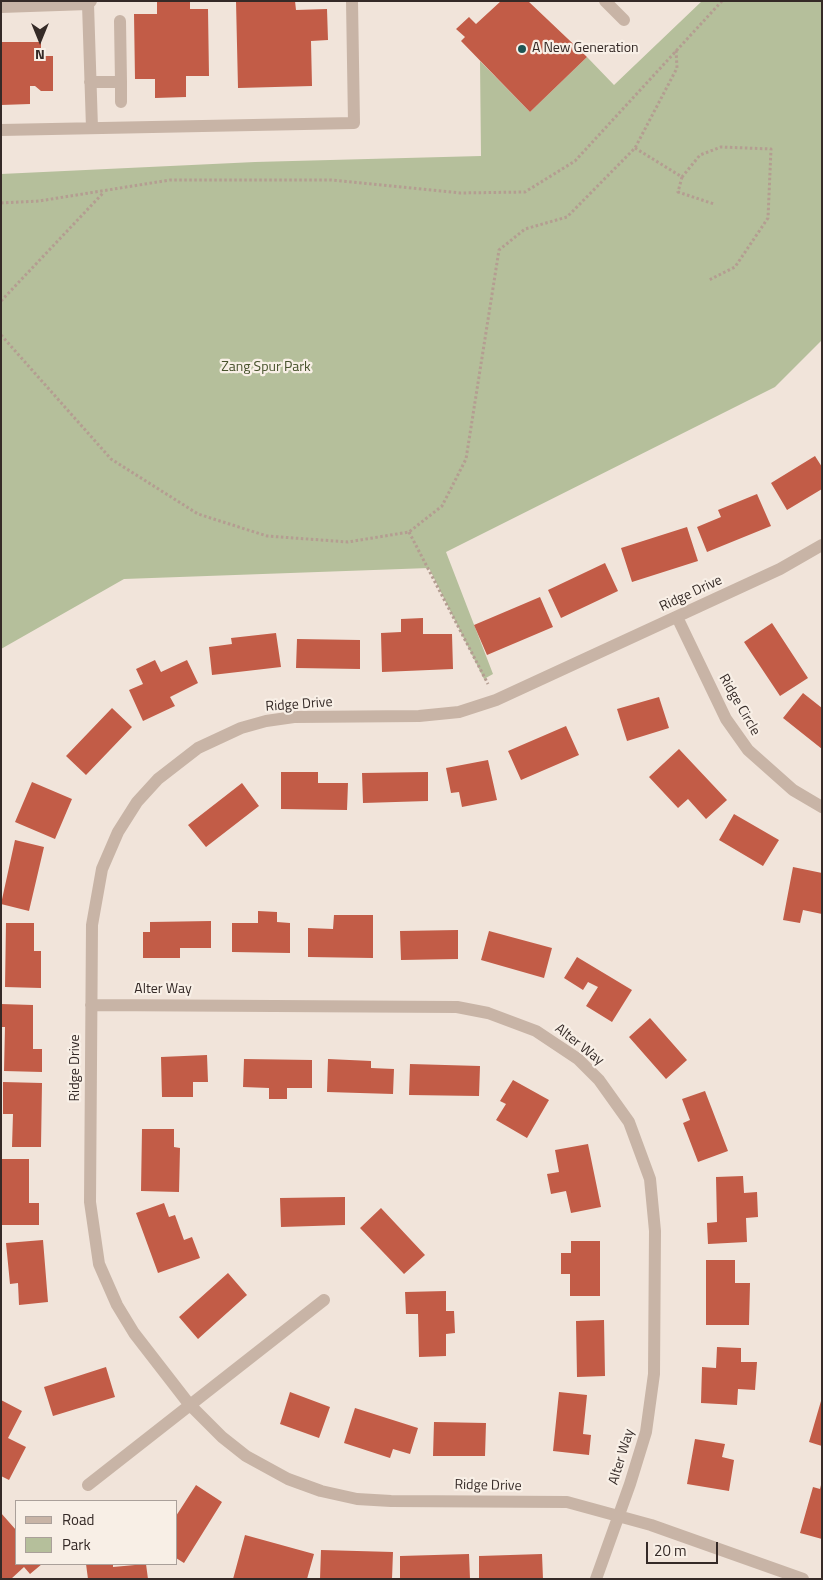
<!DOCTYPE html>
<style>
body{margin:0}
#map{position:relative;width:823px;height:1580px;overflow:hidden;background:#f1e4da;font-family:"Titillium Web",sans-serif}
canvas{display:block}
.frame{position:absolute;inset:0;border:2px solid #352a27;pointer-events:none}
.legend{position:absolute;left:15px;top:1500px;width:162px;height:65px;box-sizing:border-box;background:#f8efe6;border:1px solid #aaa09a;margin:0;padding:6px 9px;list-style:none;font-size:15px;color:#352a27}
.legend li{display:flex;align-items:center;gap:10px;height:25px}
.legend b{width:25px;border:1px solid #aaa09a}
.north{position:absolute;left:15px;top:15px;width:50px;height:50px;-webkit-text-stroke:4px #f8efe6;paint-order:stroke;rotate:180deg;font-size:14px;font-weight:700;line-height:20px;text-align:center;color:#352a27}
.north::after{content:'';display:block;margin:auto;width:18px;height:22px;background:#352a27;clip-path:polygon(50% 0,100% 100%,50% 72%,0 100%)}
.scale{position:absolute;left:646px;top:1542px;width:72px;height:22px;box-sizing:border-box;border:2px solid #352a27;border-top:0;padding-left:6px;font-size:15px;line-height:18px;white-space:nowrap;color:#352a27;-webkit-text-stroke:4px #f8efe6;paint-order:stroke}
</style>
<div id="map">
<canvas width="823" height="1580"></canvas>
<div class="frame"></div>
<ul class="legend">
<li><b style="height:6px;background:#c8b4a6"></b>Road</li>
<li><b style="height:14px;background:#b5bf9b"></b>Park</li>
</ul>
<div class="north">N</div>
<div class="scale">20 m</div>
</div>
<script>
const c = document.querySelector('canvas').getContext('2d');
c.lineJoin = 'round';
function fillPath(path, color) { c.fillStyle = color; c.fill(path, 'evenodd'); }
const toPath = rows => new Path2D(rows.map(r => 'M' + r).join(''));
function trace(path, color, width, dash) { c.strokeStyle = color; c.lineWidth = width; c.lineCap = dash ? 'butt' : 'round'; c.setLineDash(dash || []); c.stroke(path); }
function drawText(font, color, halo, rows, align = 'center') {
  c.font = font + ' "Titillium Web",sans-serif'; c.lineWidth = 4.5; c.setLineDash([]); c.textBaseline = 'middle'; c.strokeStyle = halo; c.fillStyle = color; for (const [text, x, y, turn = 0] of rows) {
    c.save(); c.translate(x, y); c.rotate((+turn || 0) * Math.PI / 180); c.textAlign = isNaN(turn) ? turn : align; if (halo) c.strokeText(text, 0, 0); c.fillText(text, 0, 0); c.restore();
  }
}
const green = toPath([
 [702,1,822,1,822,340,775,387,446,552,493,674,484,679,429,568,124,579,1,649,1,174,255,162,481,156,480,61,530,112,587,57,614,85]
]);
const building = toPath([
 [157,1,190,1,190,9,208,9,209,76,186,76,186,97,155,98,155,79,135,79,134,14,157,14],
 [236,1,295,1,296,10,327,9,328,40,311,41,312,86,238,88],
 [501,1,528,1,587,57,530,112,461,41,465,37,456,29,469,17,476,24],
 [1,42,41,42,41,56,53,56,53,91,41,91,35,86,30,86,30,104,1,105],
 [815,456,822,467,822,489,787,510,771,483],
 [757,494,771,526,707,552,697,527,721,517,718,510],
 [687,527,698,561,632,582,621,548],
 [605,563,618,591,561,618,548,590],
 [540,597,553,627,487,655,474,625],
 [423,618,423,634,452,634,453,669,382,672,381,633,401,632,401,619],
 [772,623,808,678,780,696,744,642],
 [276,633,281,667,212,675,209,647,232,644,231,638],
 [297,639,360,640,360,669,296,668],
 [155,660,161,672,187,660,198,683,170,697,175,706,143,721,129,690,143,684,136,669],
 [803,693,822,708,822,749,783,718],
 [659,697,669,728,627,741,617,709],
 [112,708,132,727,86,775,66,756],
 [566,726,579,755,521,780,508,751],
 [679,749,727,800,706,819,688,799,678,808,649,777],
 [488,760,497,800,462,807,459,792,451,793,446,768],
 [281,772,318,772,318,783,348,783,347,810,281,809],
 [428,772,428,801,363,803,362,773],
 [32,782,72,799,55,839,15,822],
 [242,783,259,806,206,847,188,825],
 [734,814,779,840,763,866,719,840],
 [15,840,44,847,29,911,1,904],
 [793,867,822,873,822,914,803,910,800,923,783,920],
 [258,911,277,912,277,922,290,923,290,953,232,952,232,923,258,923],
 [334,915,373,915,373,958,308,957,308,928,333,929],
 [211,921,211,948,180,948,180,958,143,958,143,932,150,932,150,922],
 [6,923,34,923,34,951,41,951,41,988,5,987],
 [458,930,458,959,401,960,400,931],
 [489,931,552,948,544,978,481,960],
 [577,957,632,990,612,1022,586,1006,598,987,588,982,583,990,564,978],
 [1,1004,33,1005,33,1049,42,1049,42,1072,4,1071,5,1027,1,1027],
 [650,1018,687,1060,666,1079,629,1037],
 [207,1055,208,1082,193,1082,193,1097,162,1097,161,1057],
 [244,1059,312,1060,312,1088,287,1088,287,1099,269,1099,269,1088,243,1087],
 [328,1059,371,1061,371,1068,394,1069,393,1094,327,1092],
 [410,1064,480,1066,479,1096,409,1095],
 [513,1080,549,1100,527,1138,496,1120,506,1104,500,1101],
 [3,1082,42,1083,41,1147,12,1147,13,1114,3,1114],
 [705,1091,728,1151,698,1162,683,1123,690,1120,682,1099],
 [142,1129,174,1129,174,1147,180,1148,179,1192,141,1191],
 [588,1144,601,1207,571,1213,566,1191,551,1194,547,1174,559,1172,555,1150],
 [1,1159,29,1159,29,1203,39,1203,39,1225,1,1225],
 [743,1176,744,1193,757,1192,758,1217,746,1218,747,1242,708,1244,707,1223,717,1222,716,1177],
 [345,1197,345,1225,281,1227,280,1198],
 [164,1203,169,1217,175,1215,184,1240,192,1237,200,1258,158,1273,136,1213],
 [381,1208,425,1255,404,1274,360,1228],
 [43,1240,48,1302,19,1305,18,1283,10,1284,6,1243],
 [571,1241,600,1241,600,1296,570,1296,570,1274,561,1274,561,1253,571,1253],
 [706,1260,735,1260,735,1283,750,1283,749,1325,706,1325],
 [228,1273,247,1295,198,1339,179,1317],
 [446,1291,446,1311,454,1311,455,1333,446,1334,446,1356,419,1357,418,1314,406,1314,405,1292],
 [604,1320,605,1376,577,1377,576,1321],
 [717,1347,741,1348,741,1362,757,1362,755,1390,738,1389,737,1405,701,1403,702,1367,716,1368],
 [106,1367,115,1397,53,1416,44,1387],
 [290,1392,330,1407,319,1438,280,1424],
 [559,1392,587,1395,583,1434,591,1435,589,1455,553,1451],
 [1,1400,22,1411,8,1438,26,1447,9,1480,1,1476],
 [821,1401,822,1401,822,1446,809,1442],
 [355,1408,418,1428,410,1454,393,1449,390,1458,344,1443],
 [434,1422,486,1423,485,1456,433,1456],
 [695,1439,725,1444,722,1457,734,1460,729,1491,687,1484],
 [196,1485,222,1502,184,1563,176,1558,176,1516],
 [821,1485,822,1485,822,1539,800,1533,813,1487,820,1489],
 [1,1513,16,1530,16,1564,42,1564,30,1574,24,1567,11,1579,1,1579],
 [245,1535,314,1554,307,1579,233,1579],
 [321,1550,393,1552,392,1579,320,1579],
 [469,1554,470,1579,400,1579,400,1556],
 [542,1554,543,1579,479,1579,479,1556],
 [86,1564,113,1564,113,1567,146,1564,148,1579,88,1579]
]);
const path = toPath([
 [635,148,682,177,700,155,721,147,771,149,768,218,735,267,709,280],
 [682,177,678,192,714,204],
 [1,203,39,201,170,180,331,180,460,193,525,192,575,161,722,1],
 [1,301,104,192],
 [1,335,111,459,198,514,267,536,348,542,409,532,442,506,466,459,499,250,525,229,567,217,635,148,677,68,676,49],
 [409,532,488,684]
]);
const service = toPath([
 [91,1,88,4,92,128],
 [605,1,624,20],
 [1,7,88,4],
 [90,82,121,82,120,21],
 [121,82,121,102],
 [1,130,354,123,352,1]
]);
const minor = toPath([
 [677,617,726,719,748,750,793,790,822,807],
 [91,1005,457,1007,488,1013,536,1031,578,1059,599,1080,629,1122,650,1179,655,1231,654,1374,646,1432,630,1484,596,1579],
 [88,1485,324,1300],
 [803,1579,651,1525,567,1502,391,1501,357,1499,321,1491,288,1479,246,1456,222,1437,189,1404,134,1333,117,1305,99,1264,90,1202,92,925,102,869,118,832,137,802,158,779,198,748,241,728,266,721,294,717,419,716,459,712,496,700,780,569,822,545]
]);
const markers = [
 [522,49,5,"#1e5554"]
];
const poiNames = [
 ["A New Generation",532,49]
];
const parkNames = [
 ["Zang Spur Park",266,368]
];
const streetNames = [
 ["Ridge Drive",691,594,-25],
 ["Ridge Drive",299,705,-4],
 ["Ridge Circle",739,705,60],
 ["Alter Way",163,990],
 ["Alter Way",579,1045,38],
 ["Ridge Drive",76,1068,-90],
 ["Alter Way",622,1457,-73],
 ["Ridge Drive",488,1486,1]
];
fillPath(green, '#b5bf9b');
fillPath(building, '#c25c47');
trace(path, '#b49d91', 3, [2.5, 2.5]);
trace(service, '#c8b4a6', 12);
trace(minor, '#c8b4a6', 12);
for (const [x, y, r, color] of markers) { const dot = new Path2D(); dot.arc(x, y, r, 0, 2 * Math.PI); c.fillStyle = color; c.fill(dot); trace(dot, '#f8efe6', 2); }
drawText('14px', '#352a27', '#f8efe6', poiNames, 'left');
drawText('14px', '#47522c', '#f8efe6', parkNames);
drawText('14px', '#352a27', '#f8efe6', streetNames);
</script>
